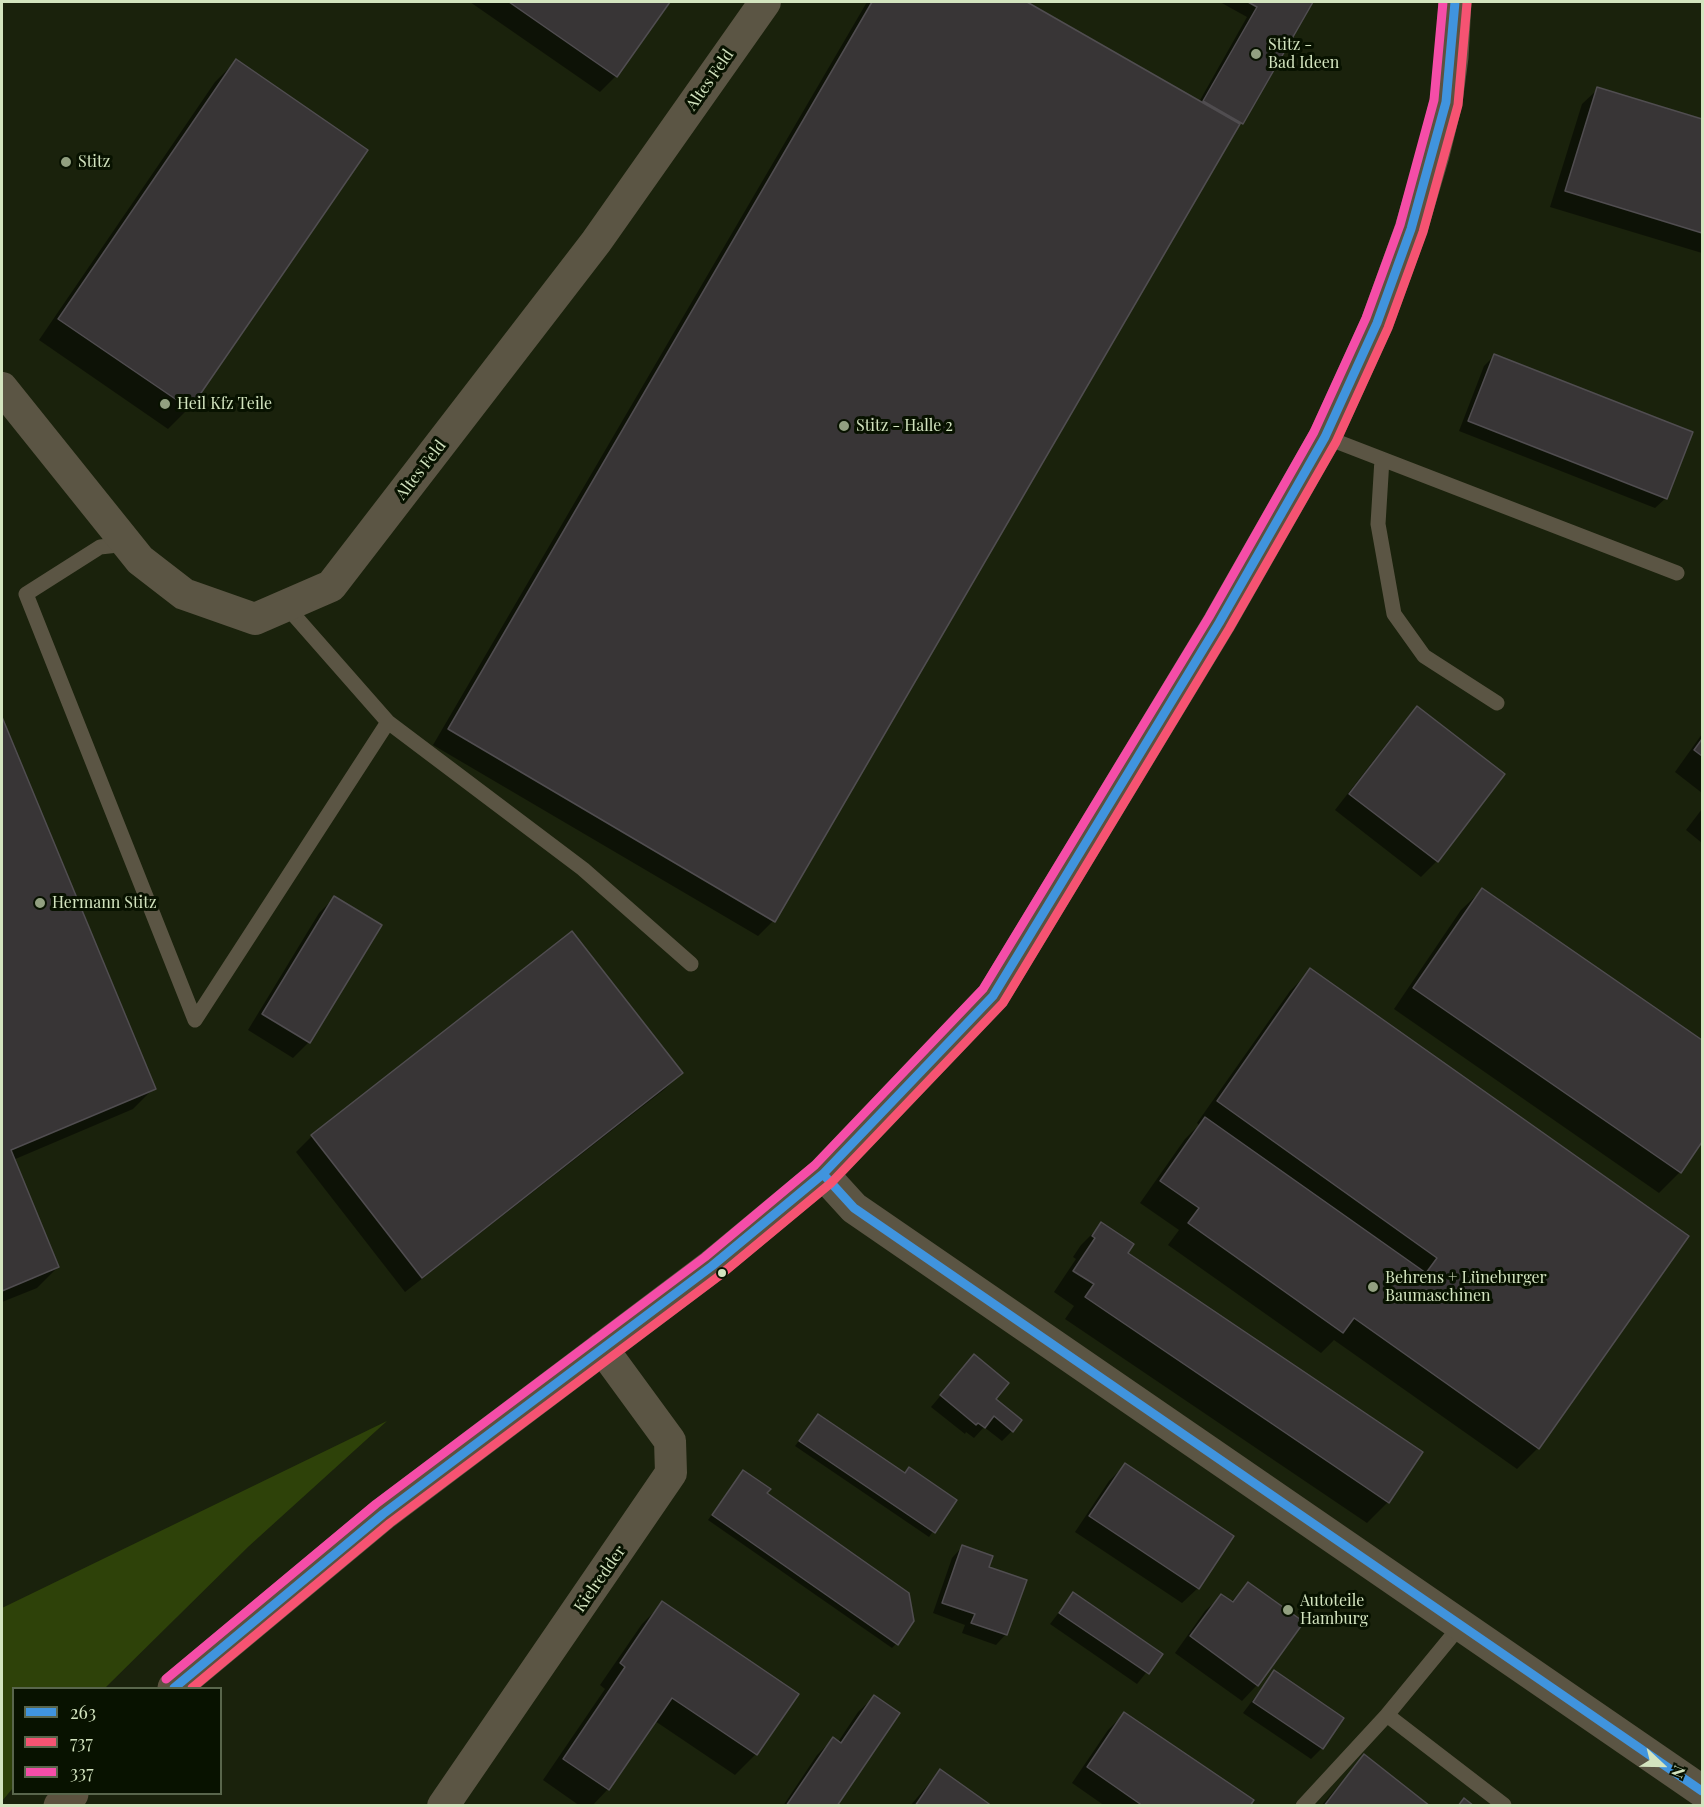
<!DOCTYPE html>
<meta charset="utf-8">
<style>
body{margin:0}
#map{position:relative;width:1704px;height:1807px;overflow:hidden;background:#1a220c;font-family:"Playfair Display",serif}
canvas{display:block}
.frame{position:absolute;inset:0;border:3px solid #d3e4bf;pointer-events:none}
.legend{position:absolute;left:12px;top:1687px;width:210px;height:108px;box-sizing:border-box;background:#081200;border:2px solid #59664c;margin:0;padding:8px 10px;list-style:none;font-size:18px;color:#d3e4bf}
.legend li{display:flex;align-items:center;gap:12px;height:30px}
.legend b{width:30px;border:2px solid #59664c}
.north{position:absolute;left:1632px;top:1735px;width:60px;height:60px;-webkit-text-stroke:4px #081200;paint-order:stroke;rotate:112deg;font-size:16px;font-weight:700;line-height:24px;text-align:center;color:#d3e4bf}
.north::after{content:'';display:block;margin:auto;width:21px;height:27px;background:#d3e4bf;clip-path:polygon(50% 0,100% 100%,50% 72%,0 100%)}
</style>
<div id="map">
<canvas width="1704" height="1807"></canvas>
<div class="frame"></div>
<ul class="legend">
<li><b style="height:8px;background:#4094de"></b>263</li>
<li><b style="height:8px;background:#f65372"></b>737</li>
<li><b style="height:8px;background:#f54da8"></b>337</li>
</ul>
<div class="north">N</div>
</div>
<script>
const c = document.querySelector('canvas').getContext('2d');
c.lineJoin = 'round';
function fillPath(path, color) { c.fillStyle = color; c.fill(path, 'evenodd'); }
const toPath = rows => new Path2D(rows.map(r => 'M' + r).join(''));
function trace(path, color, width, dash) { c.strokeStyle = color; c.lineWidth = width; c.lineCap = dash ? 'butt' : 'round'; c.setLineDash(dash || []); c.stroke(path); }
function drawText(font, color, halo, rows, align = 'center') {
  c.font = font + ' "Playfair Display",serif'; c.lineWidth = 6; c.setLineDash([]); c.textBaseline = 'middle'; c.strokeStyle = halo; c.fillStyle = color; for (const [text, x, y, turn = 0] of rows) {
    c.save(); c.translate(x, y); c.rotate((+turn || 0) * Math.PI / 180); c.textAlign = isNaN(turn) ? turn : align; if (halo) c.strokeText(text, 0, 0); c.fillText(text, 0, 0); c.restore();
  }
}
const green = toPath([
 [387,1421,249,1546,105,1688,14,1688,13,1788,2,1801,2,1608]
]);
const shadow = toPath([
 [470,2,668,2,616,76,600,92],
 [867,2,1024,2,1199,102,1247,17,1220,2,1311,2,773,921,758,936,433,745],
 [236,61,366,150,189,408,168,429,39,340,215,82],
 [1598,89,1702,121,1702,253,1550,207,1582,104],
 [1494,356,1666,498,1655,508,1459,431,1484,366],
 [1417,708,1437,861,1421,877,1335,810,1402,724],
 [2,722,154,1088,133,1109,13,1160,58,1267,37,1288,2,1302],
 [1702,734,1702,793,1675,772],
 [1702,809,1702,843,1686,830],
 [1482,890,1702,1042,1702,1139,1680,1172,1659,1193,1394,1009,1461,910],
 [334,898,309,1042,293,1058,248,1030,319,913],
 [571,933,681,1073,665,1089,405,1292,296,1152,312,1136],
 [1311,970,1538,1448,1517,1469,1334,1340,1321,1353,1168,1245,1179,1230,1140,1203,1185,1139,1199,1125,1197,1123,1290,991],
 [1102,1224,1126,1254,1388,1502,1367,1523,1065,1319,1074,1306,1054,1292,1076,1259,1073,1257,1081,1245],
 [974,1356,993,1399,1012,1431,1002,1441,984,1427,974,1438,966,1432,965,1434,931,1407],
 [818,1416,904,1474,955,1500,929,1537,795,1446],
 [1125,1465,1198,1588,1182,1603,1075,1532,1109,1481],
 [743,1471,896,1644,892,1648,708,1520],
 [962,1547,987,1568,1006,1634,996,1645,962,1633,965,1625,933,1613,952,1558],
 [1248,1584,1257,1685,1242,1701,1175,1653,1205,1611,1221,1596,1231,1602],
 [1073,1594,1161,1654,1137,1684,1050,1624],
 [663,1603,797,1694,756,1754,735,1775,655,1721,608,1789,592,1806,580,1806,543,1780,605,1689,600,1685,642,1624],
 [1274,1672,1322,1748,1311,1759,1243,1713],
 [874,1697,835,1806,783,1806,817,1755,833,1739,838,1742,858,1712],
 [1124,1714,1248,1806,1105,1806,1072,1783,1108,1730],
 [1364,1756,1428,1806,1321,1806],
 [940,1771,989,1806,910,1806]
]);
const building = toPath([
 [509,2,670,2,617,77,509,2],
 [872,2,1027,2,1240,124,775,922,448,729,872,2],
 [1248,2,1313,2,1243,124,1203,101,1257,7,1248,2],
 [236,59,368,150,190,409,58,319,236,59],
 [1597,87,1702,119,1702,233,1565,191,1597,87],
 [1494,354,1693,432,1667,499,1468,421,1494,354],
 [1417,706,1505,774,1438,862,1349,794,1417,706],
 [2,717,156,1089,11,1150,59,1267,2,1291,2,717],
 [1702,739,1702,756,1694,750,1702,739],
 [1482,888,1702,1040,1702,1142,1681,1173,1413,988,1482,888],
 [334,896,382,925,310,1043,262,1014,334,896],
 [572,931,683,1073,422,1278,311,1135,572,931],
 [1310,968,1689,1236,1539,1449,1354,1318,1343,1333,1188,1223,1199,1208,1160,1181,1205,1117,1426,1273,1437,1258,1217,1101,1310,968],
 [1101,1222,1134,1244,1128,1253,1423,1452,1389,1503,1085,1297,1094,1284,1073,1271,1095,1238,1092,1236,1101,1222],
 [974,1354,1009,1383,996,1399,1022,1420,1013,1432,994,1416,985,1428,978,1423,976,1425,940,1395,974,1354],
 [818,1414,905,1473,909,1467,957,1500,935,1533,799,1441,818,1414],
 [1125,1463,1234,1536,1199,1589,1089,1516,1125,1463],
 [743,1470,771,1489,767,1493,909,1593,914,1621,898,1645,712,1515,743,1470],
 [962,1545,993,1556,989,1567,1027,1580,1007,1635,971,1623,975,1614,942,1603,962,1545],
 [1248,1582,1304,1622,1258,1686,1190,1636,1221,1594,1233,1602,1248,1582],
 [1073,1592,1163,1654,1149,1674,1059,1613,1073,1592],
 [662,1601,799,1694,757,1755,672,1698,609,1790,563,1759,625,1667,620,1663,662,1601],
 [1274,1670,1344,1718,1323,1749,1253,1702,1274,1670],
 [874,1695,900,1713,837,1806,786,1806,833,1737,841,1743,874,1695],
 [1124,1712,1254,1800,1250,1806,1143,1806,1087,1767,1124,1712],
 [1364,1754,1430,1806,1324,1806,1364,1754],
 [940,1769,992,1806,915,1806,940,1769],
 [1464,1798,1474,1806,1458,1806,1464,1798]
]);
const service = toPath([
 [1325,437,1677,573],
 [1382,459,1378,524,1394,614,1424,656,1497,703],
 [127,544,100,547,26,594,195,1020],
 [388,722,583,869,691,964],
 [195,1020,388,722,286,606],
 [1461,1625,1387,1715,1504,1805],
 [1303,1806,1387,1715]
]);
const minor = toPath([
 [2,388,140,560,184,594,255,619,331,586,596,242,765,2],
 [823,1174,854,1208,1702,1791],
 [443,1806,671,1473,670,1441,602,1348]
]);
const secondary = toPath([
 [174,1688,383,1514,712,1266,823,1174,993,996,1219,623,1325,437,1377,323,1411,229,1433,155,1446,102,1452,57,1455,2],
 [60,1806,72,1794]
]);
const bus1 = toPath([
 [823,1174,854,1208,1702,1791],
 [174,1688,383,1514,712,1266,823,1174,993,996,1219,623,1325,437,1377,323,1411,229,1446,102,1455,2]
]);
const bus2 = toPath([
 [192,1688,390,1523,719,1276,831,1183,1003,1003,1229,629,1336,442,1388,328,1423,232,1458,105,1467,3]
]);
const bus3 = toPath([
 [166,1679,376,1504,705,1257,815,1165,983,989,1209,617,1314,432,1366,318,1400,225,1434,100,1443,2]
]);
const markers = [
 [1256,54,6,"#92a080"],
 [66,162,6,"#92a080"],
 [165,404,6,"#92a080"],
 [844,426,6,"#92a080"],
 [40,903,6,"#92a080"],
 [722,1273,5,"#d3e4bf"],
 [1373,1287,6,"#92a080"],
 [1288,1610,6,"#92a080"]
];
const poiNames = [
 ["Stitz -",1268,45],
 ["Bad Ideen",1268,63],
 ["Stitz",78,162],
 ["Heil Kfz Teile",177,404],
 ["Stitz - Halle 2",856,426],
 ["Hermann Stitz",52,903],
 ["Behrens + Lüneburger",1385,1278],
 ["Baumaschinen",1385,1296],
 ["Autoteile",1300,1601],
 ["Hamburg",1300,1619]
];
const streetNames = [
 ["Altes Feld",710,80,-55],
 ["Altes Feld",421,470,-52],
 ["Kielredder",600,1579,-55]
];
fillPath(green, '#2e4209');
fillPath(shadow, '#0007');
fillPath(building, '#383536');
trace(building, '#504d50', 1.5);
trace(service, '#5b5544', 15);
trace(minor, '#5b5544', 32);
trace(secondary, '#5c523f', 33);
trace(bus1, '#4094de', 9);
trace(bus2, '#f65372', 9);
trace(bus3, '#f54da8', 9);
for (const [x, y, r, color] of markers) { const dot = new Path2D(); dot.arc(x, y, r, 0, 2 * Math.PI); c.fillStyle = color; c.fill(dot); trace(dot, '#081200', 2); }
drawText('16px', '#d3e4bf', '#081200', poiNames, 'left');
drawText('16px', '#d3e4bf', '#081200', streetNames);
</script>
